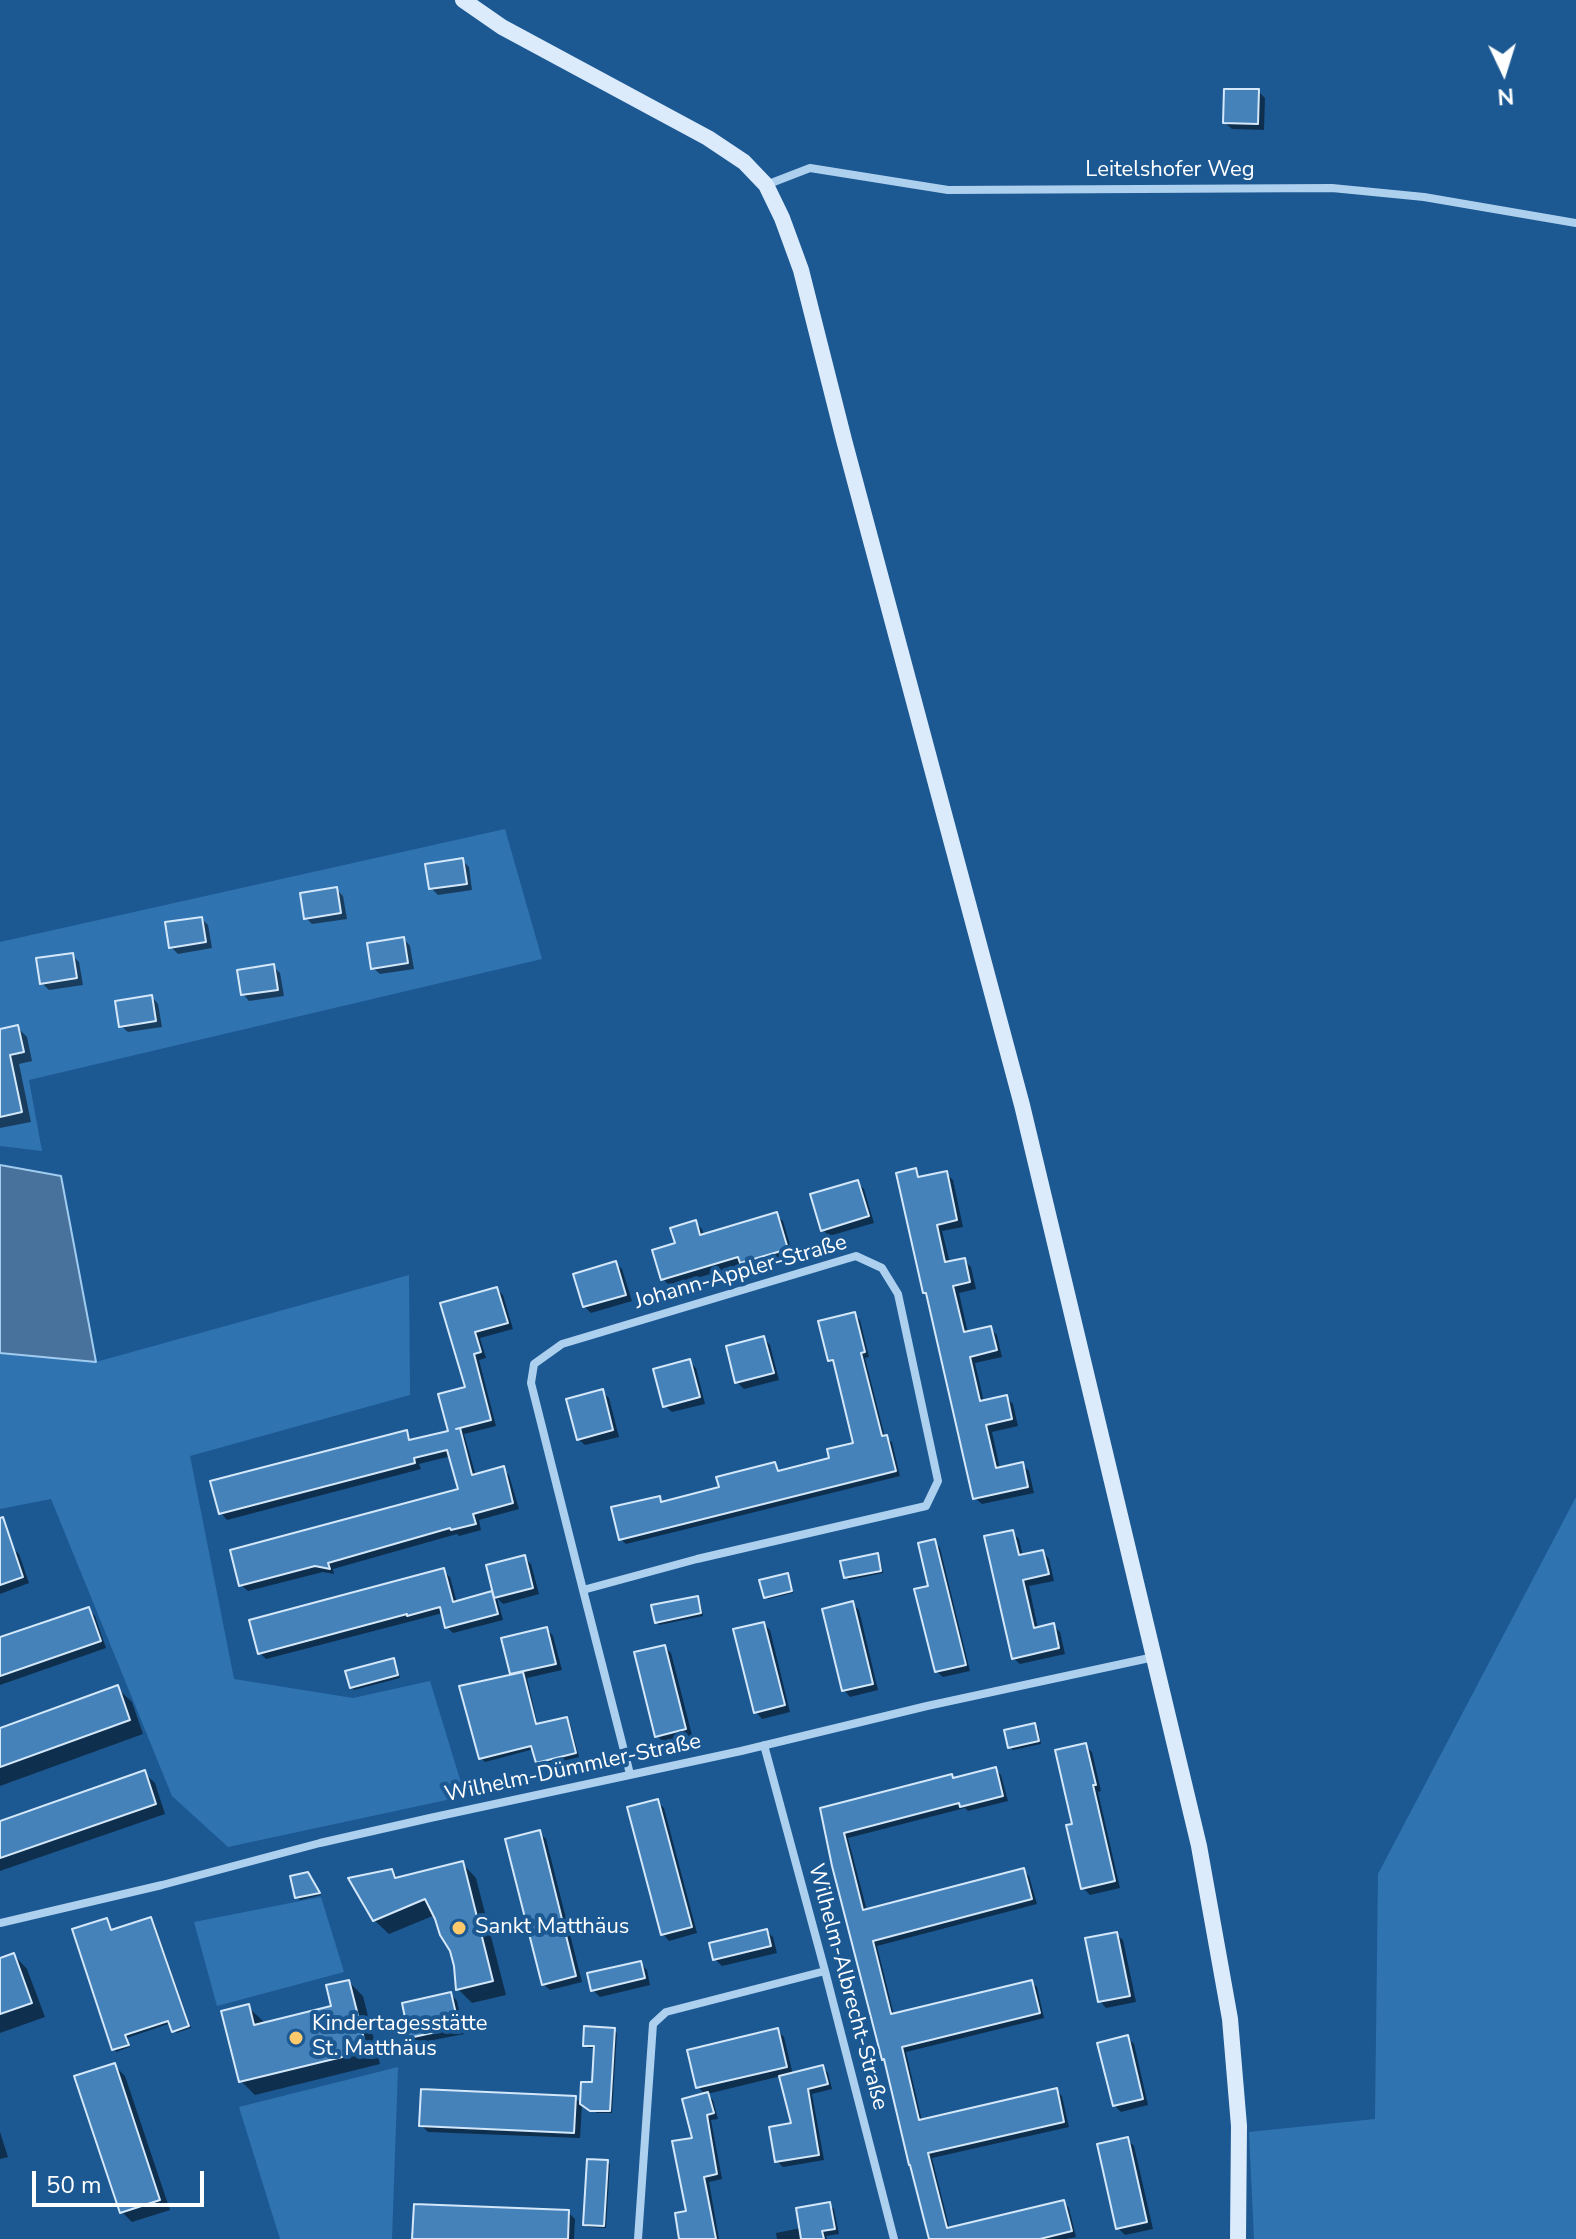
<!DOCTYPE html>
<meta charset="utf-8">
<style>
body{margin:0}
#map{position:relative;width:1576px;height:2239px;overflow:hidden;background:#1c5993;font-family:"Nunito Sans",sans-serif}
canvas{display:block}
.north{position:absolute;left:1464px;top:32px;width:80px;height:80px;-webkit-text-stroke:6px #1c5993;paint-order:stroke;rotate:176deg;font-size:22px;font-weight:700;line-height:32px;text-align:center;color:#fff}
.north::after{content:'';display:block;margin:auto;width:28px;height:36px;background:#fff;clip-path:polygon(50% 0,100% 100%,50% 72%,0 100%)}
.scale{position:absolute;left:32px;top:2171px;width:172px;height:36px;box-sizing:border-box;border:4px solid #fff;border-top:0;padding-left:10px;font-size:24px;line-height:28px;white-space:nowrap;color:#fff;-webkit-text-stroke:6px #1c5993;paint-order:stroke}
</style>
<div id="map">
<canvas width="1576" height="2239"></canvas>
<div class="north">N</div>
<div class="scale">50 m</div>
</div>
<script>
const c = document.querySelector('canvas').getContext('2d');
c.lineJoin = 'round';
function fillPath(path, color) { c.fillStyle = color; c.fill(path, 'evenodd'); }
const toPath = rows => new Path2D(rows.map(r => 'M' + r).join(''));
function trace(path, color, width, dash) { c.strokeStyle = color; c.lineWidth = width; c.lineCap = dash ? 'butt' : 'round'; c.setLineDash(dash || []); c.stroke(path); }
function drawText(font, color, halo, rows, align = 'center') {
  c.font = font + ' "Nunito Sans",sans-serif'; c.lineWidth = 8; c.setLineDash([]); c.textBaseline = 'middle'; c.strokeStyle = halo; c.fillStyle = color; for (const [text, x, y, turn = 0] of rows) {
    c.save(); c.translate(x, y); c.rotate((+turn || 0) * Math.PI / 180); c.textAlign = isNaN(turn) ? turn : align; if (halo) c.strokeText(text, 0, 0); c.fillText(text, 0, 0); c.restore();
  }
}
const green = toPath([
 [505,829,542,959,29,1080,42,1151,0,1146,0,942],
 [409,1275,410,1395,190,1456,234,1679,353,1698,430,1681,465,1796,228,1847,172,1796,51,1499,0,1509,0,1353,96,1362],
 [1576,1497,1576,2239,1254,2239,1249,2132,1375,2119,1378,1874],
 [321,1897,344,1972,217,2006,194,1922],
 [398,2067,392,2239,280,2239,239,2107]
]);
const water = toPath([
 [0,1165,61,1176,96,1362,0,1353,0,1165]
]);
const shadow = toPath([
 [1258,91,1265,98,1264,130,1232,129,1225,123],
 [462,860,469,867,472,890,438,895,431,888],
 [336,889,343,896,347,919,312,924,306,918],
 [202,919,208,925,212,948,178,954,171,947],
 [404,939,410,946,414,969,380,974,373,968],
 [72,955,79,962,83,985,49,990,42,983],
 [273,966,280,973,284,996,249,1001,243,994],
 [152,997,158,1004,162,1027,128,1032,121,1026],
 [18,1028,27,1037,32,1061,19,1064,31,1122,0,1128,0,1031],
 [915,1171,922,1178,946,1173,953,1180,963,1227,942,1231,950,1263,964,1260,971,1267,976,1289,959,1293,968,1333,990,1328,997,1335,1002,1357,975,1363,984,1402,1006,1397,1013,1404,1018,1426,992,1432,1000,1469,1022,1464,1029,1471,1034,1493,982,1504,975,1498,929,1297,925,1292],
 [857,1182,864,1189,874,1223,829,1236,823,1230],
 [776,1215,783,1221,793,1255,748,1268,744,1264,670,1286,663,1279,695,1222,702,1229,704,1236],
 [615,1263,622,1269,632,1301,591,1313,584,1306],
 [497,1289,503,1295,513,1329,480,1338,486,1358,479,1360,496,1426,464,1434,476,1476,503,1469,509,1475,519,1509,479,1520,481,1530,459,1536,457,1534,333,1569,334,1574,323,1572,248,1591,241,1585,460,1491,451,1456,419,1464,421,1469,227,1520,221,1513,406,1432,413,1441,450,1432,467,1389,443,1304],
 [854,1314,860,1320,869,1357,865,1358,885,1437,892,1442,900,1476,626,1544,621,1539,659,1498,664,1503,721,1489,775,1464,781,1472,832,1460,855,1445,836,1367,830,1360],
 [764,1338,770,1345,779,1380,744,1389,737,1382],
 [689,1362,696,1368,705,1404,672,1412,665,1406],
 [602,1392,609,1398,619,1437,585,1445,578,1439],
 [1012,1532,1019,1539,1023,1556,1043,1552,1049,1559,1054,1581,1029,1586,1038,1629,1053,1625,1060,1632,1065,1654,1020,1664,1013,1658],
 [934,1541,940,1548,970,1671,943,1677,936,1671,931,1587],
 [12,1547,19,1554,29,1583,0,1594,0,1552],
 [877,1555,880,1558,883,1573,849,1580,846,1577],
 [524,1557,531,1564,539,1594,503,1604,497,1598,503,1620,453,1633,447,1627,443,1613,266,1659,260,1653,443,1571,450,1577,457,1603,492,1594,496,1598,488,1567],
 [787,1576,790,1578,793,1593,768,1599,765,1596],
 [697,1598,700,1601,703,1616,659,1625,657,1622],
 [852,1603,859,1610,878,1690,850,1697,844,1690],
 [88,1609,95,1616,106,1648,0,1685,0,1639],
 [764,1624,770,1630,790,1712,762,1719,756,1712],
 [547,1629,553,1636,562,1670,527,1678,538,1726,566,1719,570,1723,579,1757,542,1766,537,1762,534,1749,485,1762,481,1758,514,1676,512,1673],
 [665,1647,671,1653,692,1735,664,1742,657,1736],
 [393,1660,396,1663,400,1678,354,1690,351,1687],
 [117,1688,132,1702,143,1734,0,1786,0,1730],
 [1035,1726,1038,1728,1041,1744,1013,1750,1010,1747],
 [1085,1745,1092,1752,1101,1791,1098,1792,1120,1888,1090,1895,1083,1888,1075,1826],
 [996,1770,1001,1775,1008,1801,968,1811,965,1808,848,1838,867,1911,1023,1870,1029,1876,1037,1904,877,1946,894,2015,1031,1982,1037,1987,1044,2018,906,2052,922,2121,1056,2090,1062,2096,1069,2127,932,2158,950,2230,1064,2203,1069,2208,1076,2237,1066,2239,931,2239,822,1809],
 [144,1773,155,1783,165,1814,0,1871,0,1823],
 [657,1801,664,1808,697,1933,669,1941,663,1934],
 [539,1832,546,1839,582,1982,550,1990,543,1984],
 [462,1863,476,1878,506,1995,472,2003,458,1989,456,1966,435,1915,389,1934,374,1920,392,1871,399,1879],
 [311,1877,321,1895,300,1900,297,1897],
 [151,1919,154,1922,191,2028,176,2033,171,2023,127,2038,130,2047,116,2052,114,2049,106,1920,112,1932],
 [766,1931,773,1937,777,1953,722,1966,715,1959],
 [1116,1934,1123,1940,1136,2002,1106,2008,1100,2001],
 [14,1955,27,1969,45,2017,0,2033,0,1959],
 [640,1963,647,1970,650,1985,600,1997,593,1990],
 [349,1982,363,1996,380,2064,255,2095,241,2081,248,2007,263,2021,264,2024,334,2007],
 [451,1994,457,2001,464,2034,418,2043,411,2037],
 [614,2030,617,2033,612,2113,597,2113,582,2103,594,2084,596,2048,588,2048,585,2045],
 [777,2030,784,2037,793,2075,823,2067,828,2073,832,2089,812,2094,824,2160,783,2167,777,2161,793,2125,781,2076,707,2094,713,2100,718,2119,711,2120,722,2179,709,2182,719,2239,681,2239,688,2213,694,2139,706,2095,698,2087],
 [1127,2037,1134,2044,1148,2105,1121,2112,1114,2105],
 [114,2065,125,2076,170,2210,132,2222,122,2212],
 [575,2098,582,2104,580,2138,428,2132,421,2125],
 [0,2132,8,2157,0,2159],
 [1127,2139,1134,2146,1153,2229,1125,2235,1118,2228],
 [607,2162,610,2164,606,2228,588,2227,585,2224],
 [829,2204,834,2209,839,2234,826,2236,827,2239,777,2239,776,2233,801,2228],
 [568,2212,575,2219,574,2239,415,2239]
]);
const building = toPath([
 [1224,89,1259,89,1258,124,1223,123,1224,89],
 [463,858,467,884,429,889,425,864,463,858],
 [337,887,341,913,304,919,300,893,337,887],
 [202,917,206,942,169,948,165,922,202,917],
 [404,937,408,963,371,969,367,943,404,937],
 [73,953,77,978,40,984,36,958,73,953],
 [274,964,278,990,241,995,237,970,274,964],
 [152,995,156,1021,119,1027,115,1001,152,995],
 [18,1025,24,1052,10,1055,22,1112,0,1117,0,1029,18,1025],
 [916,1168,918,1177,947,1171,957,1220,937,1225,945,1262,965,1258,970,1282,953,1286,964,1332,991,1326,997,1350,970,1357,980,1401,1007,1395,1012,1419,986,1425,996,1468,1023,1462,1028,1487,973,1499,926,1293,923,1293,896,1173,916,1168],
 [858,1180,869,1216,821,1231,810,1194,858,1180],
 [777,1212,788,1249,740,1263,738,1257,661,1280,652,1250,675,1243,670,1228,696,1220,700,1235,777,1212],
 [616,1261,626,1295,583,1307,573,1274,616,1261],
 [497,1287,508,1323,475,1332,481,1352,474,1354,491,1420,456,1429,460,1428,472,1475,504,1466,513,1503,473,1514,476,1524,451,1530,450,1528,328,1563,330,1569,315,1566,239,1586,230,1550,458,1489,447,1450,414,1458,415,1463,219,1514,210,1481,407,1430,409,1440,448,1431,438,1394,465,1387,440,1303,497,1287],
 [855,1312,865,1352,861,1353,882,1436,887,1435,896,1471,619,1540,611,1507,660,1496,661,1502,719,1487,716,1477,775,1462,778,1471,829,1458,827,1449,853,1443,833,1360,828,1361,818,1321,855,1312],
 [764,1336,774,1373,735,1383,726,1346,764,1336],
 [690,1359,700,1397,663,1407,653,1369,690,1359],
 [603,1389,613,1430,577,1440,566,1399,603,1389],
 [3,1517,23,1577,0,1585,0,1518,3,1517],
 [1013,1530,1019,1555,1043,1550,1049,1574,1023,1580,1034,1628,1054,1623,1059,1648,1012,1659,984,1536,1013,1530],
 [935,1539,966,1665,935,1672,914,1589,928,1586,918,1543,935,1539],
 [878,1553,881,1571,844,1578,840,1561,878,1553],
 [525,1555,533,1588,494,1598,486,1565,525,1555],
 [444,1568,453,1602,492,1591,498,1614,445,1628,440,1607,407,1616,407,1614,258,1654,249,1620,444,1568],
 [788,1573,792,1591,764,1598,759,1580,788,1573],
 [698,1596,701,1613,655,1623,651,1605,698,1596],
 [853,1601,873,1684,842,1691,822,1609,853,1601],
 [89,1607,101,1641,0,1676,0,1637,89,1607],
 [764,1622,785,1705,754,1713,733,1629,764,1622],
 [547,1627,556,1664,510,1674,501,1638,547,1627],
 [665,1645,686,1729,655,1737,634,1652,665,1645],
 [394,1658,398,1675,350,1688,345,1671,394,1658],
 [523,1672,536,1724,567,1717,576,1753,536,1763,531,1746,479,1759,459,1686,523,1672],
 [118,1685,130,1720,0,1767,0,1728,118,1685],
 [1035,1723,1039,1741,1008,1748,1004,1730,1035,1723],
 [1086,1743,1096,1785,1093,1785,1115,1881,1081,1889,1066,1825,1072,1824,1055,1750,1086,1743],
 [996,1767,1003,1796,960,1807,959,1803,844,1833,863,1910,1024,1868,1032,1899,873,1941,891,2014,1032,1980,1040,2013,902,2047,919,2120,1057,2088,1064,2122,928,2153,947,2228,1064,2200,1072,2231,1040,2239,929,2239,910,2165,909,2165,884,2059,882,2060,832,1866,820,1808,952,1774,953,1778,996,1767],
 [145,1770,156,1804,0,1858,0,1821,145,1770],
 [658,1799,692,1927,661,1935,627,1807,658,1799],
 [540,1830,576,1976,542,1985,505,1839,540,1830],
 [463,1861,493,1981,456,1990,454,1966,450,1951,440,1935,435,1919,425,1899,373,1921,348,1878,392,1869,395,1878,463,1861],
 [308,1872,320,1893,295,1898,290,1876,308,1872],
 [151,1917,189,2026,172,2032,168,2021,125,2035,129,2045,112,2050,72,1929,107,1918,111,1930,151,1917],
 [767,1929,771,1946,713,1960,709,1943,767,1929],
 [1117,1932,1130,1996,1098,2002,1085,1938,1117,1932],
 [14,1953,32,2003,0,2014,0,1958,14,1953],
 [641,1961,645,1978,591,1991,587,1973,641,1961],
 [349,1980,367,2051,239,2082,221,2011,249,2004,254,2025,331,2006,326,1985,349,1980],
 [451,1992,459,2027,409,2038,402,2003,451,1992],
 [584,2026,615,2028,610,2111,590,2111,580,2104,581,2082,592,2082,594,2046,583,2046,584,2026],
 [778,2028,787,2067,696,2088,687,2050,778,2028],
 [1128,2035,1143,2099,1113,2106,1097,2043,1128,2035],
 [115,2063,160,2200,120,2213,74,2076,115,2063],
 [823,2065,828,2084,808,2089,819,2155,775,2162,769,2127,791,2123,779,2076,823,2065],
 [421,2089,576,2096,574,2133,419,2126,421,2089],
 [708,2092,714,2113,707,2115,717,2174,704,2177,716,2239,679,2239,675,2213,686,2211,672,2141,692,2138,682,2099,708,2092],
 [1128,2137,1147,2222,1116,2229,1097,2144,1128,2137],
 [587,2159,608,2160,604,2226,583,2225,587,2159],
 [830,2202,835,2229,822,2231,824,2239,801,2239,796,2208,830,2202],
 [414,2204,569,2210,568,2239,412,2239,414,2204]
]);
const street = toPath([
 [766,185,810,168,948,190,1332,188,1424,197,1576,223],
 [583,1590,697,1559,926,1506,938,1481,898,1294,882,1268,856,1256,562,1344,534,1364,531,1383,583,1590,630,1774],
 [764,1745,825,1971,894,2239],
 [0,1923,162,1885,320,1843,430,1818,741,1751,927,1706,1154,1657],
 [638,2239,653,2024,666,2012,825,1971]
]);
const secondary = toPath([
 [463,0,502,27,708,138,744,162,766,185,782,218,801,270,844,440,1022,1105,1199,1846,1230,2019,1239,2126,1238,2239]
]);
const markers = [
 [459,1928,8,"#feca6c"],
 [296,2038,8,"#feca6c"]
];
const streetNames = [
 ["Leitelshofer Weg",1170,171],
 ["Johann-Appler-Straße",741,1273,-16],
 ["Wilhelm-Dümmler-Straße",573,1769,-12],
 ["Wilhelm-Albrecht-Straße",847,1987,75]
];
const poiNames = [
 ["Sankt Matthäus",475,1928],
 ["Kindertagesstätte",312,2025],
 ["St. Matthäus",312,2050]
];
fillPath(green, '#3073b1');
fillPath(water, '#48729c');
trace(water, '#a1ccf0', 2);
fillPath(shadow, '#0007');
fillPath(building, '#4582ba');
trace(building, '#d4e8fa', 2);
trace(street, '#aed0ef', 8);
trace(secondary, '#dbebfb', 16);
for (const [x, y, r, color] of markers) { const dot = new Path2D(); dot.arc(x, y, r, 0, 2 * Math.PI); c.fillStyle = color; c.fill(dot); trace(dot, '#1c5993', 3); }
drawText('22px', '#fff', '#1c5993', streetNames);
drawText('22px', '#fff', '#1c5993', poiNames, 'left');
</script>
